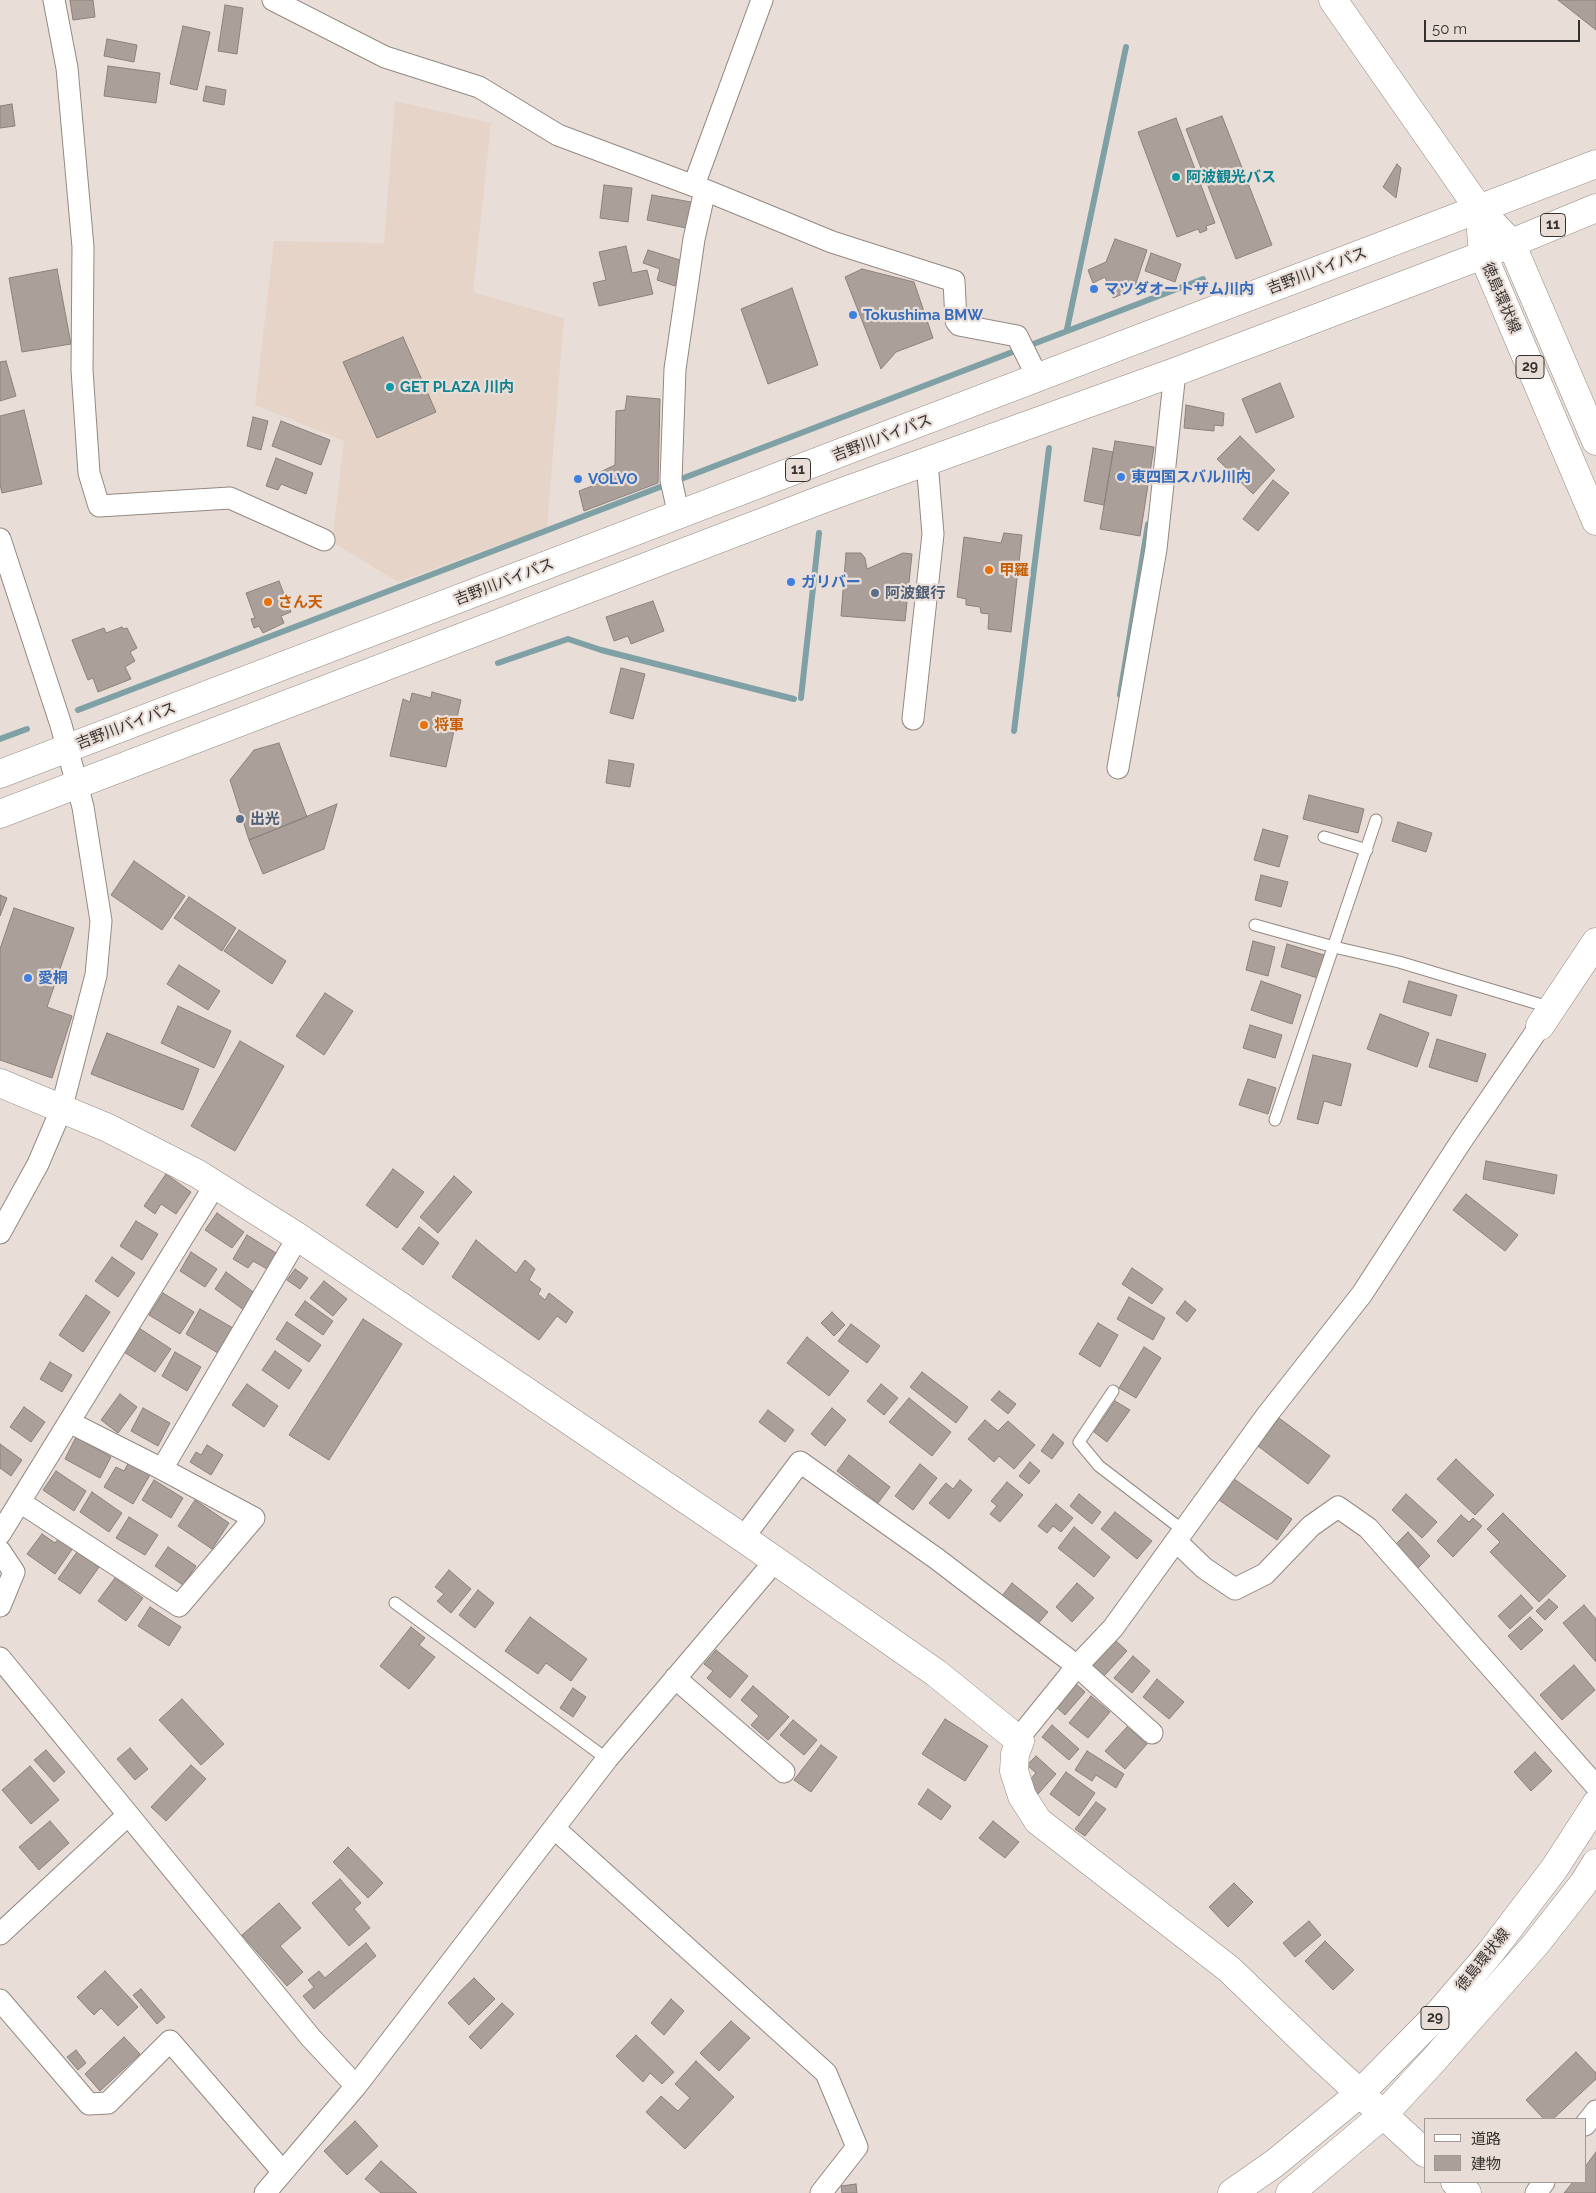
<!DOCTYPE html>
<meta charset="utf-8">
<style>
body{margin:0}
#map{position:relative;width:1596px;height:2193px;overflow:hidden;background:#e9ded7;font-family:Raleway,"Noto Sans JP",sans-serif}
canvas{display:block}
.legend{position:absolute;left:1424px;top:2118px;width:162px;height:65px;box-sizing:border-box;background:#e9ded7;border:1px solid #a19993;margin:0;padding:6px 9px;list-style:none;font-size:15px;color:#35312e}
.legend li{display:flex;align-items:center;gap:10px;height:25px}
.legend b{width:25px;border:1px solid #a19993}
.scale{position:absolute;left:1424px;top:20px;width:156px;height:22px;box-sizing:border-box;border:2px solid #35312e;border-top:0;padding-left:6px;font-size:15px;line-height:18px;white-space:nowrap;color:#35312e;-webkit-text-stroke:4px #e9ded7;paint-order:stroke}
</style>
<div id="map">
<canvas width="1596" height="2193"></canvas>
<ul class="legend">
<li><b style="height:6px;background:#fff"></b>道路</li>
<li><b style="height:14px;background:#aaa099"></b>建物</li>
</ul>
<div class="scale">50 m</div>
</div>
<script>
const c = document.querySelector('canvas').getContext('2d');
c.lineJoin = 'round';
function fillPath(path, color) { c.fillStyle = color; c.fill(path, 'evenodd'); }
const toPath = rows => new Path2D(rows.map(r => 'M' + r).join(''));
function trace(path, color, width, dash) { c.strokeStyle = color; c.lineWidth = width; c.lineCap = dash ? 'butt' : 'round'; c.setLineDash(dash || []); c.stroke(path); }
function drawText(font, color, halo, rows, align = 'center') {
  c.font = font + ' Raleway,"Noto Sans JP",sans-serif'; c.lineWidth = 4.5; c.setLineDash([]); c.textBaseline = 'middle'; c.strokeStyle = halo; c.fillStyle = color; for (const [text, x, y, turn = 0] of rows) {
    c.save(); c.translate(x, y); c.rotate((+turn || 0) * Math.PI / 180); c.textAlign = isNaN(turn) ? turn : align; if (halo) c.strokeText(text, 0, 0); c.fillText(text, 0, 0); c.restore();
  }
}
const built = toPath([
 [395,101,491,123,473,292,564,318,547,527,398,582,332,542,344,441,255,405,274,241,384,243]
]);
const stream = toPath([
 [1067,329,1126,47],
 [498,663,568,639,601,650,794,699],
 [1120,695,1148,524],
 [801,698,819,533],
 [78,710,1203,279],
 [1014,731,1049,448],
 [0,739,27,729]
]);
const building = toPath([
 [70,0,93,0,95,17,73,20,70,0],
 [1558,0,1596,0,1596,30,1558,0],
 [225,5,243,8,237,54,218,51,225,5],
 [183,26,210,32,197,90,170,84,183,26],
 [107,39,137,45,134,62,104,56,107,39],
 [108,66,160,73,156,103,104,96,108,66],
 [206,86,226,90,224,105,203,101,206,86],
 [12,104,15,126,0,128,0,106,12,104],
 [1222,116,1272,245,1236,259,1186,129,1222,116],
 [1176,118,1215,223,1206,226,1207,230,1200,233,1198,229,1177,237,1138,132,1176,118],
 [1397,164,1401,168,1396,198,1383,187,1397,164],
 [604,185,632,188,628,222,600,218,604,185],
 [652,195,691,202,686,228,647,220,652,195],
 [1115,239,1147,250,1134,289,1113,298,1105,277,1093,283,1088,270,1106,262,1115,239],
 [626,246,632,273,647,270,653,294,599,306,593,283,606,280,599,252,626,246],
 [648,250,683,261,675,286,657,280,660,269,643,263,648,250],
 [1151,253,1181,264,1175,282,1145,271,1151,253],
 [57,269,71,344,22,352,9,278,57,269],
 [862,269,914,282,933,338,896,352,881,369,845,277,862,269],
 [792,288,818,365,768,384,741,309,792,288],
 [403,337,436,412,377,438,343,362,403,337],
 [6,361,16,396,0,401,0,362,6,361],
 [1280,383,1294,417,1256,433,1242,399,1280,383],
 [627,396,660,399,658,483,584,511,579,491,600,483,598,473,615,465,616,411,625,410,627,396],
 [1186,405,1224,413,1223,426,1214,425,1214,431,1184,428,1186,405],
 [24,410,42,484,2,493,0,485,0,416,24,410],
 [253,417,268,421,261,450,247,446,253,417],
 [281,421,330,440,321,465,272,446,281,421],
 [1240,436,1275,470,1253,494,1217,459,1240,436],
 [1115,441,1154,447,1140,536,1100,529,1115,441],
 [1093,448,1113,452,1104,505,1084,501,1093,448],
 [276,458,313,473,306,494,281,484,278,490,266,486,276,458],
 [1273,480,1289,493,1258,531,1243,519,1273,480],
 [1004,533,1022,535,1011,632,988,629,989,614,981,613,980,607,966,605,966,599,957,597,964,537,1001,543,1004,533],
 [846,553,861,553,865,558,867,569,903,553,912,554,905,621,841,616,846,553],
 [279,581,291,612,281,616,284,623,263,633,259,626,254,628,251,619,255,618,246,593,279,581],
 [653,601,664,631,631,644,628,636,614,641,606,617,653,601],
 [122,627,123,629,127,628,137,648,130,652,135,661,125,667,131,679,98,692,93,678,88,680,72,640,104,628,106,633,122,627],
 [621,668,645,674,633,719,610,713,621,668],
 [432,692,461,700,446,767,390,756,403,699,410,702,412,693,431,698,432,692],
 [279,743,307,817,249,840,230,780,254,750,279,743],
 [609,760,634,764,630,787,606,783,609,760],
 [1309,795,1364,809,1358,833,1303,819,1309,795],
 [337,804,324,849,263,874,249,840,337,804],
 [1398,822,1432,833,1426,852,1392,841,1398,822],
 [1263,829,1288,836,1279,867,1254,860,1263,829],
 [134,861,185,896,162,930,111,895,134,861],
 [1261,875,1288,882,1281,907,1255,900,1261,875],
 [0,895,7,898,0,916,0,895],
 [189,897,236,928,222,951,174,918,189,897],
 [14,908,74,928,47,1007,72,1016,52,1078,0,1060,0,949,14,908],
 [239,930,286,961,272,984,224,951,239,930],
 [1253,941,1275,947,1268,976,1246,970,1253,941],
 [1287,944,1324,955,1318,978,1281,967,1287,944],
 [179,965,220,991,208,1010,167,984,179,965],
 [1261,981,1301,995,1292,1024,1251,1010,1261,981],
 [1409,981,1457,995,1451,1016,1403,1002,1409,981],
 [325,993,353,1011,324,1055,296,1036,325,993],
 [178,1006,231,1031,214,1068,161,1043,178,1006],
 [1380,1014,1429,1033,1417,1067,1367,1049,1380,1014],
 [1250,1025,1282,1035,1275,1058,1243,1048,1250,1025],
 [107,1033,199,1069,183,1110,91,1074,107,1033],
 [1437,1039,1486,1054,1477,1082,1429,1067,1437,1039],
 [240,1041,284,1066,235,1151,191,1126,240,1041],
 [1313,1055,1351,1064,1341,1106,1324,1101,1318,1124,1297,1119,1313,1055],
 [1248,1079,1276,1088,1268,1114,1239,1105,1248,1079],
 [1486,1161,1557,1175,1554,1194,1483,1179,1486,1161],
 [393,1169,424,1192,397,1228,366,1205,393,1169],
 [166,1174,191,1192,176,1214,161,1204,155,1214,144,1206,166,1174],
 [454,1176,472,1192,438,1233,420,1217,454,1176],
 [1466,1194,1518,1235,1505,1251,1453,1210,1466,1194],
 [217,1213,244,1232,232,1248,205,1230,217,1213],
 [136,1221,158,1234,142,1260,120,1246,136,1221],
 [419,1227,439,1243,423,1265,402,1249,419,1227],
 [247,1235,276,1253,267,1269,253,1261,248,1268,233,1259,247,1235],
 [476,1240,516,1273,525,1260,535,1269,529,1280,541,1289,538,1294,545,1300,549,1293,573,1312,566,1323,557,1316,539,1340,452,1277,476,1240],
 [191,1252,217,1269,205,1287,180,1271,191,1252],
 [112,1257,135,1273,118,1297,95,1281,112,1257],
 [1132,1268,1163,1289,1152,1304,1122,1284,1132,1268],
 [295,1269,308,1278,300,1289,287,1280,295,1269],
 [226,1272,256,1294,244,1310,215,1289,226,1272],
 [324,1281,347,1299,333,1316,310,1298,324,1281],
 [163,1293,194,1312,180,1334,149,1315,163,1293],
 [86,1295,110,1312,83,1352,59,1335,86,1295],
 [1129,1297,1165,1318,1153,1340,1117,1319,1129,1297],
 [305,1301,333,1321,323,1335,295,1315,305,1301],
 [1185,1301,1196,1310,1187,1322,1176,1313,1185,1301],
 [200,1309,233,1328,218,1353,186,1334,200,1309],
 [832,1312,845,1325,834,1336,821,1323,832,1312],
 [363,1319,402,1344,329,1460,289,1435,363,1319],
 [287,1322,321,1345,309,1362,276,1339,287,1322],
 [1098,1323,1118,1335,1100,1367,1079,1354,1098,1323],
 [851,1324,880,1346,867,1363,838,1341,851,1324],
 [139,1328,171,1349,155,1372,124,1352,139,1328],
 [807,1337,849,1371,829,1396,787,1363,807,1337],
 [1144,1347,1161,1358,1136,1398,1119,1388,1144,1347],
 [275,1351,302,1370,289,1389,262,1370,275,1351],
 [175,1352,201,1367,187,1391,162,1376,175,1352],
 [50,1362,72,1375,62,1392,40,1379,50,1362],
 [922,1372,968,1407,956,1423,910,1387,922,1372],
 [247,1384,278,1406,264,1427,232,1405,247,1384],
 [881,1384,898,1398,884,1415,867,1401,881,1384],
 [999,1391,1016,1404,1008,1414,991,1400,999,1391],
 [120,1394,137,1407,118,1433,101,1420,120,1394],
 [909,1398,951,1432,932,1456,889,1422,909,1398],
 [1115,1401,1130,1410,1107,1442,1094,1432,1115,1401],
 [24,1407,45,1422,31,1442,10,1427,24,1407],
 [143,1408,170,1423,158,1446,131,1431,143,1408],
 [832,1408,846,1420,825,1446,811,1434,832,1408],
 [768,1410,794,1430,785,1442,759,1422,768,1410],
 [1279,1418,1330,1456,1308,1484,1258,1446,1279,1418],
 [985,1420,998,1431,1008,1421,1035,1445,1014,1469,999,1456,994,1462,968,1439,985,1420],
 [1053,1434,1064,1443,1052,1459,1041,1451,1053,1434],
 [76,1437,111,1457,100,1478,65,1459,76,1437],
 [0,1444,22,1460,11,1476,0,1468,0,1444],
 [207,1445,223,1455,211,1475,190,1462,196,1452,201,1455,207,1445],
 [849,1455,890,1487,878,1503,837,1471,849,1455],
 [1456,1459,1494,1495,1475,1515,1437,1479,1456,1459],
 [129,1462,150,1475,133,1504,104,1487,116,1467,124,1471,129,1462],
 [1030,1462,1040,1471,1029,1484,1019,1476,1030,1462],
 [920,1464,937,1478,913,1510,895,1496,920,1464],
 [56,1471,86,1491,74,1511,43,1490,56,1471],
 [1234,1479,1292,1519,1277,1540,1219,1500,1234,1479],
 [154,1480,183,1498,171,1518,142,1500,154,1480],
 [960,1480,972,1490,949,1519,929,1503,946,1483,953,1489,960,1480],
 [1007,1482,1023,1495,1000,1522,990,1514,997,1506,991,1501,1007,1482],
 [92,1492,122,1513,109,1532,80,1512,92,1492],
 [1079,1494,1101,1512,1092,1524,1070,1506,1079,1494],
 [1406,1494,1437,1522,1422,1538,1392,1510,1406,1494],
 [195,1500,229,1523,212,1549,178,1526,195,1500],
 [1056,1504,1073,1518,1061,1532,1053,1526,1047,1533,1038,1526,1056,1504],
 [1115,1512,1152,1541,1137,1559,1101,1529,1115,1512],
 [1503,1513,1566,1576,1539,1602,1490,1552,1500,1542,1487,1529,1503,1513],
 [1461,1515,1469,1522,1473,1518,1482,1526,1453,1557,1437,1541,1461,1515],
 [129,1517,158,1535,145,1555,116,1538,129,1517],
 [1074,1527,1110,1557,1094,1577,1058,1548,1074,1527],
 [1408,1532,1430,1556,1418,1568,1395,1545,1408,1532],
 [42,1534,55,1543,59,1538,73,1548,55,1574,27,1554,42,1534],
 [168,1547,196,1566,183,1585,155,1566,168,1547],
 [77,1552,99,1567,80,1594,58,1579,77,1552],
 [449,1570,471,1589,451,1613,437,1601,444,1594,435,1587,449,1570],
 [115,1578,143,1598,126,1621,98,1601,115,1578],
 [1012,1583,1048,1612,1037,1625,1002,1596,1012,1583],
 [1077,1583,1094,1598,1072,1622,1056,1607,1077,1583],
 [478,1590,494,1603,475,1628,459,1615,478,1590],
 [1521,1595,1533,1608,1510,1629,1498,1616,1521,1595],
 [1549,1599,1558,1607,1545,1620,1536,1611,1549,1599],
 [1584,1605,1596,1619,1596,1662,1563,1623,1584,1605],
 [150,1607,181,1627,169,1646,138,1626,150,1607],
 [530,1617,587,1659,571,1681,546,1663,538,1674,505,1651,530,1617],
 [1530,1617,1543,1630,1521,1650,1508,1636,1530,1617],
 [411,1627,425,1638,419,1645,435,1657,409,1689,380,1666,411,1627],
 [1115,1640,1127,1651,1103,1677,1091,1666,1115,1640],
 [716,1650,748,1676,730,1698,707,1678,713,1671,704,1664,716,1650],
 [1133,1656,1150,1671,1132,1693,1114,1678,1133,1656],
 [1574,1665,1595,1690,1562,1720,1540,1695,1574,1665],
 [1157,1679,1184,1702,1169,1719,1143,1697,1157,1679],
 [1074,1682,1085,1692,1065,1715,1054,1705,1074,1682],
 [753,1686,789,1717,768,1740,751,1725,759,1716,741,1700,753,1686],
 [573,1688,586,1697,573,1717,560,1708,573,1688],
 [1091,1696,1110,1712,1088,1738,1069,1723,1091,1696],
 [182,1699,224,1744,201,1765,159,1720,182,1699],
 [945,1719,988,1746,965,1781,922,1754,945,1719],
 [793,1720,817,1740,804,1755,780,1735,793,1720],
 [1052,1725,1079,1749,1069,1760,1042,1737,1052,1725],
 [1127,1727,1147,1744,1125,1769,1105,1751,1127,1727],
 [821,1745,837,1757,811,1792,794,1780,821,1745],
 [130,1748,148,1769,135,1780,117,1759,130,1748],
 [46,1750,65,1772,54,1782,34,1760,46,1750],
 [1087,1751,1124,1774,1116,1788,1096,1775,1092,1781,1075,1770,1087,1751],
 [1535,1752,1552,1771,1531,1791,1514,1772,1535,1752],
 [1036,1756,1056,1774,1038,1794,1026,1784,1036,1773,1027,1765,1036,1756],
 [191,1765,206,1779,166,1821,151,1807,191,1765],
 [30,1766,59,1800,31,1824,2,1790,30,1766],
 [1066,1772,1095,1793,1079,1816,1050,1794,1066,1772],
 [928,1789,951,1806,941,1820,918,1804,928,1789],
 [1096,1802,1106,1809,1085,1836,1075,1829,1096,1802],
 [50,1821,69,1843,39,1870,19,1847,50,1821],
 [993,1821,1019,1842,1005,1858,979,1838,993,1821],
 [348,1847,383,1883,368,1898,333,1862,348,1847],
 [340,1879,361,1903,354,1909,370,1928,349,1946,312,1903,340,1879],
 [1234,1883,1253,1902,1228,1927,1209,1907,1234,1883],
 [279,1903,301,1928,280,1946,303,1972,287,1986,242,1935,279,1903],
 [1309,1921,1321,1935,1295,1957,1283,1943,1309,1921],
 [1325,1941,1354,1970,1333,1990,1305,1961,1325,1941],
 [366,1943,376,1956,314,2009,303,1996,314,1987,308,1980,319,1971,325,1978,366,1943],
 [105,1971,138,2007,118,2026,101,2008,94,2015,77,1997,105,1971],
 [474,1978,495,1999,469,2025,448,2003,474,1978],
 [141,1989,165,2017,157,2024,133,1995,141,1989],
 [671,1999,684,2011,664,2035,651,2023,671,1999],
 [502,2003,514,2014,481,2049,469,2037,502,2003],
 [731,2021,750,2038,719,2071,700,2053,731,2021],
 [636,2035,674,2072,662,2084,650,2073,643,2082,616,2056,636,2035],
 [124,2037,140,2054,100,2091,85,2074,124,2037],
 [76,2050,86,2063,78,2070,67,2057,76,2050],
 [1576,2052,1596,2073,1596,2079,1553,2119,1544,2119,1526,2100,1576,2052],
 [696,2061,734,2097,685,2149,646,2112,661,2096,678,2111,690,2098,675,2084,696,2061],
 [355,2121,378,2146,347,2175,324,2151,355,2121],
 [1596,2152,1596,2193,1564,2193,1573,2182,1585,2182,1585,2167,1596,2152],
 [381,2161,417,2193,381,2193,365,2179,381,2161],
 [856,2184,857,2193,842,2193,841,2186,856,2184]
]);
const lane = toPath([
 [1324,837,1367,850],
 [1255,925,1334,947,1399,962,1552,1008],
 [1275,1120,1376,820],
 [1113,1391,1079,1442,1099,1466,1184,1531],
 [395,1603,607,1759]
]);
const street = toPath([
 [54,0,67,68,83,247,82,370,89,473,99,506,230,498,324,540],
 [273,0,385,57,479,87,558,135,705,190,694,239,675,369,671,480,679,516],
 [694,185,762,0],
 [705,190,832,242,954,281,956,321,959,325,1017,336,1038,378],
 [0,539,61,725,83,807,101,921,96,975,61,1110,38,1164,0,1233],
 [913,719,933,534,927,462],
 [1118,768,1156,549,1175,372],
 [69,1422,162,1469,298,1237],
 [20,1502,179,1606,254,1518,162,1469],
 [0,1534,215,1185],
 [743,1538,800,1462,937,1559,1077,1666,1152,1733],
 [1177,1542,1204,1568,1235,1589,1265,1574,1311,1526,1338,1507,1368,1528,1596,1786],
 [0,1551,14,1572,0,1606],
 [0,1658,311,2038,356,2086],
 [675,1678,784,1772],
 [1018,1739,1077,1666,1113,1628,1267,1415,1362,1294,1462,1140,1540,1026],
 [554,1828,826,2073,857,2147,821,2193],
 [0,1934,128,1815],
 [0,2000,89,2104,108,2103,170,2041,283,2172],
 [1585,2125,1596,2111],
 [265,2193,356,2086,607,1759,775,1561],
 [1536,2193,1544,2182]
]);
const secondary = toPath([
 [1540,1026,1596,942],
 [0,1083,108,1128,198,1174,298,1237,743,1538,936,1673,1020,1741,1015,1754,1014,1771,1022,1796,1038,1821,1229,1969,1315,2052,1425,2153],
 [1455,2182,1467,2193]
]);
const primary = toPath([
 [1333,0,1479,209,1511,243,1596,441],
 [1481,231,1483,255,1596,521],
 [1232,2193,1275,2163,1359,2094,1439,2013,1490,1953,1554,1869,1596,1804],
 [1290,2193,1384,2114,1432,2062,1535,1945,1583,1884,1596,1863]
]);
const highway = toPath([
 [0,774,1596,164],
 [0,814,831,496,1175,372,1483,255,1596,208]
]);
const markers = [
 [1176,177,5,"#0f9aa8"],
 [1094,289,5,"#3f7fe0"],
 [853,315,5,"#3f7fe0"],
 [390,387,5,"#0f9aa8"],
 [1121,477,5,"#3f7fe0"],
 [578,479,5,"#3f7fe0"],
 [989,570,5,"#e8710a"],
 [791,582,5,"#3f7fe0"],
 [875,593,5,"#5c6f8a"],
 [268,602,5,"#e8710a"],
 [424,725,5,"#e8710a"],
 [240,819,5,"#5c6f8a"],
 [28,978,5,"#3f7fe0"]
];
const shields = [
 [1553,225,25],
 [1530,367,28],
 [798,470,25],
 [1435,2018,28]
];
const shieldNames = [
 ["11",1553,225],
 ["29",1530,367],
 ["11",798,470],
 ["29",1435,2018]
];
const cultureNames = [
 ["阿波観光バス",1186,177],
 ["GET PLAZA 川内",400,387]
];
const streetNames = [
 ["吉野川バイパス",1317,271,-21],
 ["徳島環状線",1501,298,67],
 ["吉野川バイパス",882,438,-21],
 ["吉野川バイパス",504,582,-21],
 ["吉野川バイパス",126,726,-21],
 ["徳島環状線",1483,1960,-51]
];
const shopNames = [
 ["マツダオートザム川内",1104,289],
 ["Tokushima BMW",863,315],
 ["東四国スバル川内",1131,477],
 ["VOLVO",588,479],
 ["ガリバー",801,582],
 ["愛桐",38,978]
];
const foodNames = [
 ["甲羅",999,570],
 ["さん天",278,602],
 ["将軍",434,725]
];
const serviceNames = [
 ["阿波銀行",885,593],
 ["出光",250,819]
];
fillPath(built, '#e5d4c7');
trace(stream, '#7fa1a6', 6);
fillPath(building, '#aaa099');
trace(building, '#8c817b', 1);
trace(lane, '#938982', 13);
trace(street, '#938982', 23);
trace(secondary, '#938982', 29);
trace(primary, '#938982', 29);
trace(highway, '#938982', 29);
trace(lane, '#fff', 11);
trace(street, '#fff', 21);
trace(secondary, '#fff', 28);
trace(primary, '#fff', 28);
trace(highway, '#fff', 28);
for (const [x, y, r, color] of markers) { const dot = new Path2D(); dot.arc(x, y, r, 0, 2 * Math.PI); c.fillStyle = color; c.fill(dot); trace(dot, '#e9ded7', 2); }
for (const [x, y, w] of shields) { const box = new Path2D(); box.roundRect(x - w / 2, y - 11.5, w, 23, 4); c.fillStyle = '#e9ded7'; c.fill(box); trace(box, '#35312e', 1); }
drawText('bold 14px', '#35312e', null, shieldNames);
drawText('bold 15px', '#0d838f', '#e9ded7', cultureNames, 'left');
drawText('15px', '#35312e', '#e9ded7', streetNames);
drawText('bold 15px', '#366cbe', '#e9ded7', shopNames, 'left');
drawText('bold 15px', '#c56008', '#e9ded7', foodNames, 'left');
drawText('bold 15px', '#4e5e75', '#e9ded7', serviceNames, 'left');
</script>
